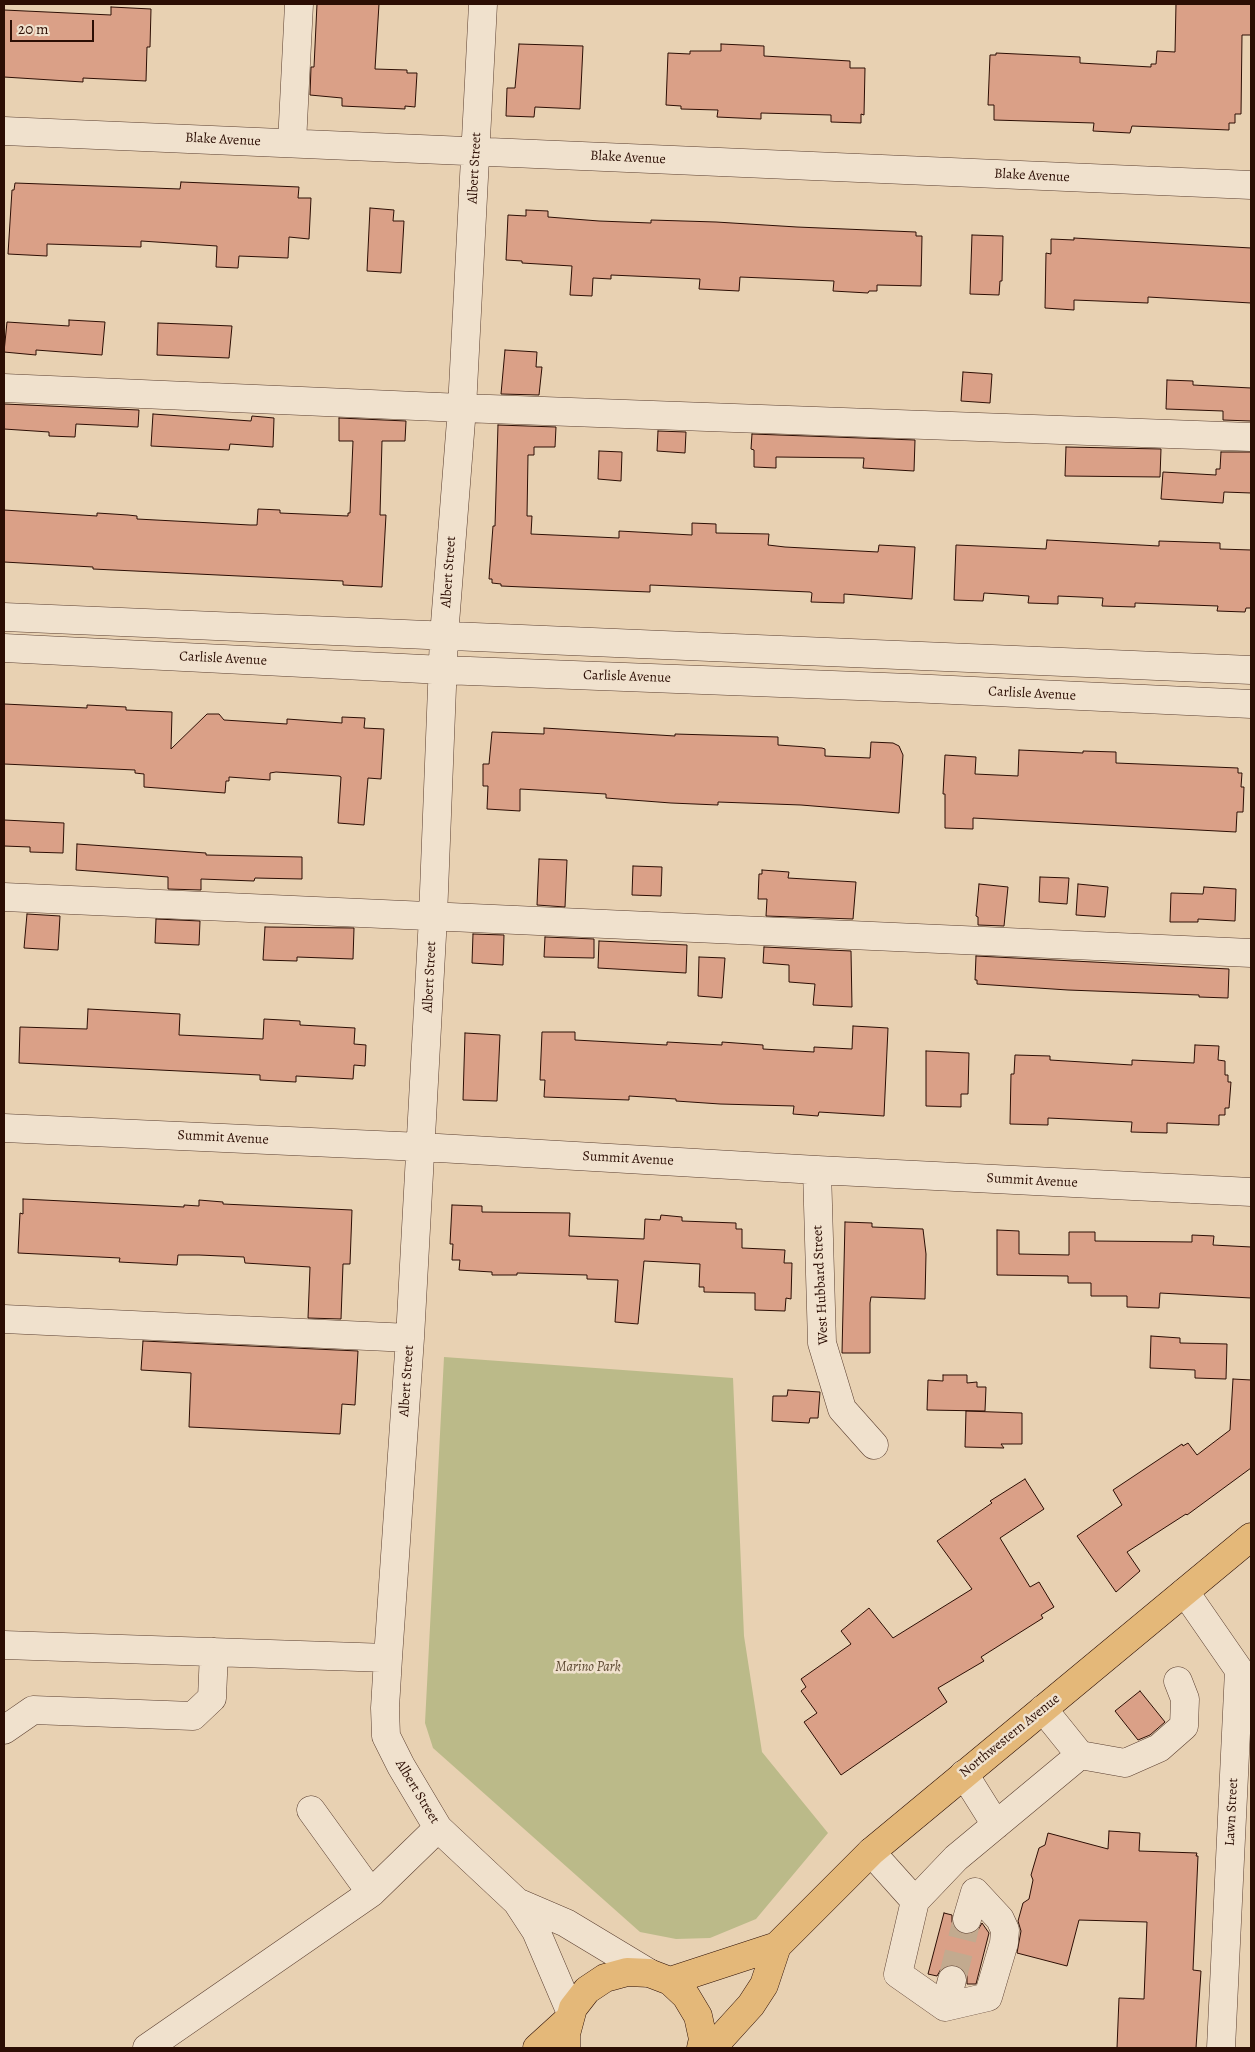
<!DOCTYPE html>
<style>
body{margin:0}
#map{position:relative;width:1255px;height:2052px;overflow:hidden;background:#e8d1b2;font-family:Alegreya,serif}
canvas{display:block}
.frame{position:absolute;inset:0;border:5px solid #2c0e04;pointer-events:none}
.scale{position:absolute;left:10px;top:20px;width:84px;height:22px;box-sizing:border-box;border:2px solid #2c0e04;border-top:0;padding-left:6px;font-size:15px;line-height:18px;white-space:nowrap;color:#2c0e04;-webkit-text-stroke:4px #f0e1cd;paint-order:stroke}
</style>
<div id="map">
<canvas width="1255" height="2052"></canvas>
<div class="frame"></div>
<div class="scale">20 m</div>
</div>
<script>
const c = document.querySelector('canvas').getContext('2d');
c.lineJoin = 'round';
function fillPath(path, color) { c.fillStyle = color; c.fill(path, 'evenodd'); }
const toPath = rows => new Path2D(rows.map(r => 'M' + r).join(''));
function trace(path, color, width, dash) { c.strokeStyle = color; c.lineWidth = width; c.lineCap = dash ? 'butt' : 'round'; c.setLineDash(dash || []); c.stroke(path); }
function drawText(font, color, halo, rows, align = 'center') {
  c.font = font + ' Alegreya,serif'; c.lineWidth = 5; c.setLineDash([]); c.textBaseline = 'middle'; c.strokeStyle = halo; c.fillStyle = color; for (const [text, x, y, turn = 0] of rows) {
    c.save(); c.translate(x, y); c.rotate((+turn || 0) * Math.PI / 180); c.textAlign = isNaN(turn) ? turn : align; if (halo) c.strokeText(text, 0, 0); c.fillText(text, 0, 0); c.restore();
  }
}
const green = toPath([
 [444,1357,733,1378,744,1636,762,1752,828,1833,756,1919,710,1938,676,1939,640,1932,433,1748,425,1723]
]);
const building = toPath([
 [317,4,379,4,375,69,407,70,407,73,417,73,415,107,405,106,405,109,342,106,342,98,310,95,311,67,314,67,317,4],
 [1176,4,1251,4,1251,35,1242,35,1241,114,1235,114,1235,123,1229,123,1229,130,1132,126,1130,133,1093,131,1094,123,994,120,994,105,988,105,990,55,996,55,996,53,1080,57,1080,63,1151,67,1151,64,1156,64,1157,51,1175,52,1176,4],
 [111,7,151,9,150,47,147,47,146,81,83,78,83,82,4,77,4,10,111,15,111,7],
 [519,44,583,46,580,109,535,107,534,117,506,116,507,88,515,88,519,44],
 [721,44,764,46,764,56,850,61,850,68,865,68,864,115,861,114,861,123,831,122,831,115,761,113,761,119,717,117,718,110,681,109,681,106,666,105,668,53,690,54,690,51,721,51,721,44],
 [181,182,299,187,298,198,311,198,309,239,289,237,288,258,239,256,238,268,216,267,217,246,141,241,141,247,47,244,47,256,8,254,12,190,14,190,15,183,180,189,181,182],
 [370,208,394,210,393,221,404,221,401,273,367,271,370,208],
 [526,210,548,211,548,217,599,221,651,223,651,220,716,222,797,227,916,232,916,236,922,236,921,286,877,285,877,291,869,291,868,293,833,291,834,281,740,277,739,291,699,289,700,279,611,275,611,279,593,278,592,296,570,295,572,266,522,263,522,261,506,260,508,215,526,216,526,210],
 [972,235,1003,236,1002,281,1000,281,999,295,970,294,972,235],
 [1074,238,1251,248,1251,303,1148,297,1148,303,1074,300,1074,310,1045,308,1046,253,1051,254,1051,239,1074,240,1074,238],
 [69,320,105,322,102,355,36,350,36,355,4,352,7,322,69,326,69,320],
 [158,323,232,326,229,358,157,355,158,323],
 [505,350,537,352,536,367,542,367,539,395,501,394,505,350],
 [963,372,992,374,990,403,961,401,963,372],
 [1167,380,1193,381,1193,385,1251,388,1251,421,1223,420,1223,411,1166,409,1167,380],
 [4,404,139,410,138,427,76,424,75,437,49,436,49,432,4,429,4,404],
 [153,414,251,421,252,416,274,418,273,447,230,444,229,450,151,446,153,414],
 [339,418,406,421,405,441,382,441,380,515,386,515,382,587,343,585,343,581,93,569,93,567,4,562,4,510,97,516,97,513,128,515,137,516,137,519,250,525,257,525,258,509,280,510,280,513,348,516,348,513,350,513,353,441,339,441,339,418],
 [498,425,556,427,555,447,534,447,534,455,528,455,527,516,532,516,531,534,619,538,619,531,692,535,692,523,716,524,716,533,769,534,768,545,785,547,878,552,879,545,915,547,912,599,844,594,844,603,811,602,812,593,810,592,650,585,650,592,523,587,501,586,501,584,492,583,492,579,489,579,493,526,495,526,498,425],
 [658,431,686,432,685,453,657,451,658,431],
 [752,434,915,440,914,471,863,468,864,458,776,457,776,468,754,467,754,450,751,449,752,434],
 [1066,447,1161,449,1160,477,1065,476,1066,447],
 [599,451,622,452,621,481,598,479,599,451],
 [1221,452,1251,452,1251,493,1224,492,1223,503,1161,499,1163,472,1216,475,1216,469,1220,469,1221,452],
 [1047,540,1159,546,1159,541,1220,543,1220,549,1251,550,1251,608,1246,608,1245,612,1217,611,1218,606,1135,603,1135,607,1102,606,1103,598,1058,596,1058,604,1028,603,1029,596,984,593,983,601,954,600,956,545,1046,549,1047,540],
 [4,704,87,708,87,705,126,707,126,710,172,712,171,749,207,714,219,714,224,720,287,724,287,719,342,723,342,717,365,718,364,728,384,729,381,779,368,778,364,825,338,823,341,777,339,776,276,772,270,773,270,780,229,777,229,781,226,781,225,793,144,787,144,774,135,773,135,770,4,764,4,704],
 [544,728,675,736,675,734,778,737,778,745,822,748,825,749,825,756,870,758,871,742,893,743,899,746,903,755,899,813,801,805,718,802,718,805,671,803,606,798,606,794,520,789,520,811,487,809,488,786,483,786,483,764,489,764,492,732,544,734,544,728],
 [1019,750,1083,753,1083,751,1116,752,1116,763,1238,768,1238,773,1242,773,1241,787,1244,787,1243,812,1237,812,1236,832,973,818,973,829,945,828,945,794,943,794,945,755,976,757,975,774,1018,776,1019,750],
 [4,820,64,823,63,853,30,852,30,847,4,846,4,820],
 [77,844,206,853,206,855,302,857,302,879,255,878,254,881,201,879,201,890,168,889,168,877,76,870,77,844],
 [539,859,567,860,565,907,537,905,539,859],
 [633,866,662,867,661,896,632,895,633,866],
 [762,870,789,872,788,878,856,882,853,919,766,916,767,899,758,899,759,874,762,874,762,870],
 [1040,877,1069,878,1067,904,1039,902,1040,877],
 [979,884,1008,887,1004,926,978,925,978,917,976,916,979,884],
 [1078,884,1108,887,1105,917,1076,915,1078,884],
 [1204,887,1236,889,1235,921,1198,919,1198,922,1170,922,1171,893,1203,894,1204,887],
 [27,914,60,916,58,950,24,948,27,914],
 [156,919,200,921,199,945,155,943,156,919],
 [265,927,354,928,353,959,297,957,297,961,263,960,265,927],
 [473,934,504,935,503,965,472,963,473,934],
 [545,937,594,939,594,958,544,957,545,937],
 [599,941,687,945,686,973,598,968,599,941],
 [764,947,851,951,852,1007,813,1005,815,984,789,982,789,965,763,963,764,947],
 [976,956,1229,969,1228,998,1199,997,1199,995,1068,990,977,984,977,980,975,980,976,956],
 [699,957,725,958,722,998,698,996,699,957],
 [88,1009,180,1014,179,1035,263,1039,264,1019,300,1021,300,1025,355,1028,354,1044,366,1045,365,1066,354,1065,353,1079,296,1076,296,1082,260,1080,260,1075,19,1063,20,1027,87,1029,88,1009],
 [853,1026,888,1028,884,1116,819,1112,818,1116,793,1114,794,1106,720,1104,676,1101,676,1099,629,1096,629,1100,544,1097,545,1080,540,1080,542,1032,575,1032,575,1040,667,1045,667,1042,722,1045,722,1042,763,1045,763,1049,814,1052,814,1047,852,1049,853,1026],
 [465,1033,500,1035,497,1101,463,1100,465,1033],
 [1195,1045,1219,1046,1218,1060,1225,1061,1225,1075,1228,1075,1228,1082,1231,1082,1229,1108,1225,1108,1225,1115,1219,1115,1219,1125,1167,1123,1167,1133,1131,1132,1132,1122,1048,1118,1048,1125,1010,1124,1011,1074,1014,1074,1015,1055,1050,1056,1050,1060,1132,1065,1132,1060,1194,1063,1195,1045],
 [926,1051,969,1053,968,1094,961,1094,961,1107,926,1106,926,1051],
 [23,1199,184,1207,184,1205,199,1206,199,1200,223,1202,223,1204,352,1210,350,1264,343,1264,341,1319,308,1318,310,1267,245,1263,244,1257,199,1255,178,1255,177,1265,119,1262,120,1258,18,1253,20,1213,23,1214,23,1199],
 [452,1205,482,1206,482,1212,570,1213,569,1236,644,1239,645,1219,660,1220,661,1215,682,1217,682,1221,736,1223,736,1229,742,1229,742,1248,785,1250,784,1263,792,1263,791,1299,786,1298,785,1311,755,1310,755,1293,704,1292,704,1287,699,1287,700,1264,644,1261,638,1324,615,1322,618,1280,587,1279,587,1275,517,1273,517,1275,492,1275,492,1272,459,1270,460,1260,452,1260,453,1244,450,1244,452,1205],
 [845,1222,872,1223,872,1227,923,1229,926,1254,925,1299,871,1297,870,1303,870,1353,842,1353,845,1222],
 [997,1230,1019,1231,1019,1254,1069,1255,1069,1232,1095,1232,1095,1241,1192,1242,1192,1235,1214,1236,1213,1245,1251,1247,1251,1298,1160,1293,1159,1308,1127,1307,1127,1296,1091,1296,1091,1283,1068,1283,1068,1276,997,1275,997,1230],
 [1151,1336,1180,1338,1180,1343,1227,1344,1226,1379,1195,1378,1195,1370,1150,1368,1151,1336],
 [143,1341,358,1351,355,1405,342,1404,340,1434,189,1427,191,1373,141,1370,143,1341],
 [943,1375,967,1375,967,1383,977,1382,977,1387,986,1387,985,1411,927,1410,928,1380,943,1381,943,1375],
 [1233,1379,1251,1380,1251,1468,1187,1515,1186,1514,1127,1552,1140,1571,1116,1592,1077,1536,1122,1505,1113,1490,1182,1444,1183,1446,1188,1443,1197,1455,1230,1430,1233,1379],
 [788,1390,820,1392,818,1418,810,1418,809,1423,772,1421,773,1396,787,1396,788,1390],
 [966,1411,1022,1413,1022,1444,1001,1444,1004,1448,965,1447,966,1411],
 [1025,1479,1044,1509,1000,1538,1030,1587,1039,1582,1054,1607,1041,1615,1043,1618,981,1657,984,1661,938,1688,947,1702,841,1775,804,1722,817,1713,801,1691,806,1687,801,1679,851,1644,841,1631,869,1608,893,1638,972,1589,937,1541,992,1503,990,1501,1025,1479],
 [1140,1691,1165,1722,1150,1735,1138,1740,1115,1711,1140,1691],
 [1109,1831,1140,1833,1139,1851,1197,1853,1196,1856,1198,1856,1193,1970,1201,1971,1196,2048,1117,2048,1119,1998,1144,1999,1147,1922,1079,1920,1067,1966,1017,1953,1021,1931,1018,1921,1023,1903,1029,1899,1033,1880,1031,1875,1039,1848,1045,1845,1048,1833,1108,1849,1109,1831],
 [944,1913,952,1915,952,1922,955,1929,962,1934,971,1934,978,1930,982,1923,989,1933,976,1984,967,1984,967,1976,963,1969,955,1965,948,1965,941,1969,937,1976,928,1974,944,1913]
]);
const minorTunnel = toPath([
 [952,1980,967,1919]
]);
const minor = toPath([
 [483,4,462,408,444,636,433,917,410,1338,388,1658,385,1708,386,1736,401,1766,438,1828,517,1902,536,1931,571,2013],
 [4,131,1251,185],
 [292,143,299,4],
 [4,388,462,408,1251,437],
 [4,617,1251,670],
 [4,648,443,670,910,688,1251,704],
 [4,897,1251,953],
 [4,1128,421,1147,817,1170,1251,1192],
 [817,1170,822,1343,842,1409,874,1445],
 [4,1319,410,1338],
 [1185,1592,1239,1670,1221,2048],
 [4,1645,388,1658],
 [4,1730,33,1710,193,1716,212,1698,214,1652],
 [1080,1755,1125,1763,1159,1748,1184,1726,1185,1699,1178,1681],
 [964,1774,996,1825],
 [311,1810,371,1893],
 [871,1852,915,1901,898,1974,945,2007,988,1997,1004,1943,1005,1930,1000,1919,975,1892,967,1919],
 [915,1901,956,1858,1080,1755,1043,1709],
 [517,1902,566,1923,649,1973],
 [945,2007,952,1980],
 [147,2048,371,1893,438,1828]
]);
const major = toPath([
 [670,1981,777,1946],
 [537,2048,570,2018],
 [566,2048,566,2034,573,2008,587,1990,605,1978,627,1972,649,1973,670,1981,686,1996,698,2016,703,2039,701,2048],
 [712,2048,751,2005,764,1985,777,1946,871,1852,1251,1537]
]);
const streetNames = [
 ["Blake Avenue",223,140,3],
 ["Blake Avenue",628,158,3],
 ["Albert Street",475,168,-87],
 ["Blake Avenue",1032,176,3],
 ["Albert Street",449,572,-86],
 ["Carlisle Avenue",223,659,3],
 ["Carlisle Avenue",627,677,2],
 ["Carlisle Avenue",1032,694,3],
 ["Albert Street",430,977,-87],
 ["Summit Avenue",223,1138,3],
 ["Summit Avenue",628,1159,3],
 ["Summit Avenue",1032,1181,3],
 ["West Hubbard Street",821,1285,-93],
 ["Albert Street",407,1381,-86],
 ["Northwestern Avenue",1010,1736,-39],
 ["Albert Street",417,1792,59],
 ["Lawn Street",1232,1812,-87]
];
const parkNames = [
 ["Marino Park",588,1668]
];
fillPath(green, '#bbba89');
fillPath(building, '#daa087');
trace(building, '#2c0e04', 1);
trace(minorTunnel, '#c2aa8f', 28, [28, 14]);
trace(minor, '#5b3f30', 29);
trace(major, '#2c0e04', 29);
trace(minor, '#f0e1cd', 28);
trace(major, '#e4b879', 28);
drawText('14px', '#2c0e04', '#f0e1cd', streetNames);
drawText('italic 14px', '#5e4a33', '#f0e1cd', parkNames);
</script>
